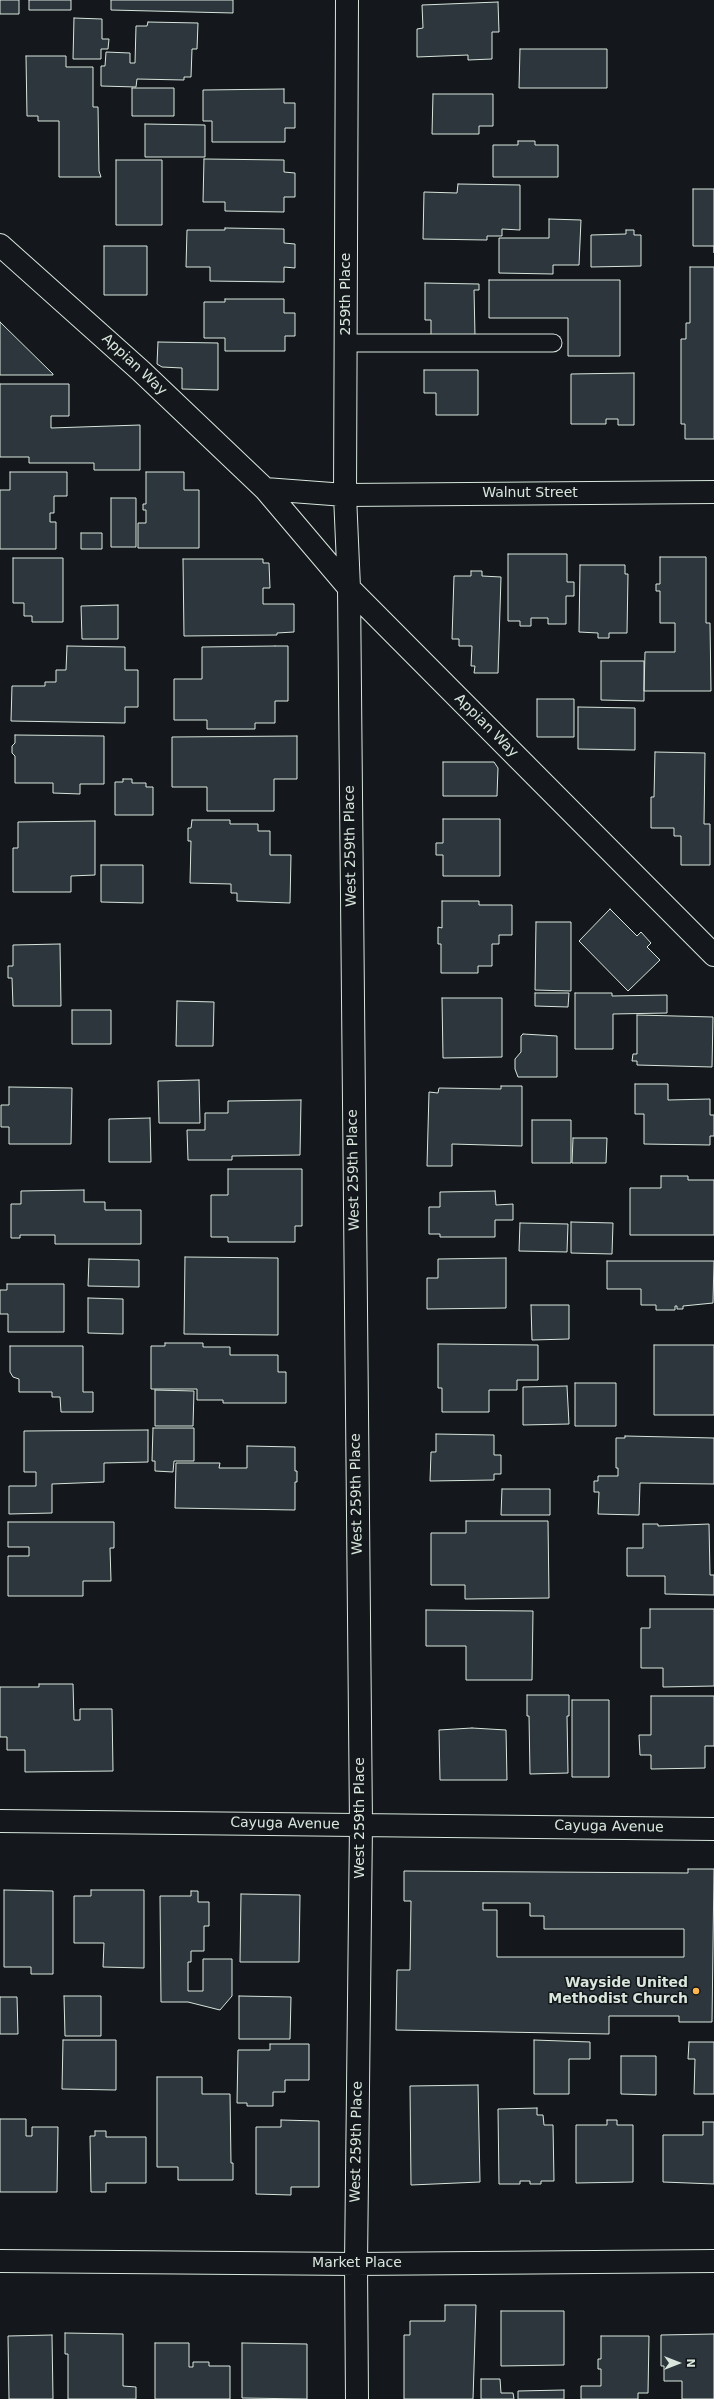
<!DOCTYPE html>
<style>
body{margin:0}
#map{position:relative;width:714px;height:2399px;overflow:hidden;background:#14181c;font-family:"DejaVu Sans",sans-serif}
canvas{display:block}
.north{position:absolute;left:658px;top:2343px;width:40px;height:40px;-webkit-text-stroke:3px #14181c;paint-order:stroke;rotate:90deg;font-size:11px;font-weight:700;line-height:16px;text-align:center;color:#d8e6dc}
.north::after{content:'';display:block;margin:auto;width:14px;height:18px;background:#d8e6dc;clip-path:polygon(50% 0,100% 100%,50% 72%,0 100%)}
</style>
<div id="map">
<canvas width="714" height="2399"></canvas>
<div class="north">N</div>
</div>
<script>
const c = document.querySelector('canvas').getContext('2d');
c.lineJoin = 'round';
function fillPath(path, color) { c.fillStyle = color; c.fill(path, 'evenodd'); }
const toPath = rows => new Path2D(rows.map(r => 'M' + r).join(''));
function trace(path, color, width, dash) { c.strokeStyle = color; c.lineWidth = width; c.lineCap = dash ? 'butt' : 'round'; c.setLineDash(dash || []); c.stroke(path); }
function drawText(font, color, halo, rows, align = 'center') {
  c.font = font + ' "DejaVu Sans",sans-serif'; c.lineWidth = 3; c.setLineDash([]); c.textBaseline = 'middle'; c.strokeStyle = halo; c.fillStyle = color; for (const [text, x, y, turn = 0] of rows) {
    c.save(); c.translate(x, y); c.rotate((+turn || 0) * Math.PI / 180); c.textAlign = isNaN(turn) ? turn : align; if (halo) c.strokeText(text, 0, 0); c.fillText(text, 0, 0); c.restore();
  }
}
const building = toPath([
 [0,0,19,0,19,14,0,14,0,0],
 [29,0,71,0,71,10,29,10,29,0],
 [111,0,233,0,233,13,111,10,111,0],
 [498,2,499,32,492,32,492,59,468,60,468,55,417,57,417,29,423,28,422,5,498,2],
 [74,18,102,19,102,39,109,39,108,49,101,49,101,59,73,59,74,18],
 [148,22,198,23,197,49,192,49,191,77,184,77,184,80,137,79,136,87,101,86,101,66,105,66,106,52,130,53,130,63,135,63,136,26,147,26,148,22],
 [520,49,607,49,607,88,519,88,520,49],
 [26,56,66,56,66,67,93,67,93,107,98,107,99,171,101,177,59,177,59,121,38,121,38,116,27,116,26,56],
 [132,88,174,88,174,116,132,116,132,88],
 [284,89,284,103,295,103,295,128,285,128,285,142,212,142,212,121,203,121,203,90,284,89],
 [433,94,493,94,493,126,479,126,479,134,432,134,433,94],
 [145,124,205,125,205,157,145,157,145,124],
 [518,141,535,141,535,145,558,145,558,177,493,177,493,145,518,145,518,141],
 [204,159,284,160,284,172,295,173,295,197,284,197,284,212,225,211,225,202,203,202,204,159],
 [116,160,162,160,162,225,116,225,116,160],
 [458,184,520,185,520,230,502,229,502,236,487,236,487,240,423,239,424,192,457,193,458,184],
 [693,189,714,189,714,253,714,246,693,246,693,189],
 [549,219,581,220,579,265,553,265,553,274,499,273,499,238,549,238,549,219],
 [225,228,284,229,284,243,295,244,295,268,284,267,284,282,210,281,210,267,186,267,187,230,225,230,225,228],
 [626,230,634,230,634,235,641,235,641,266,591,267,591,235,626,234,626,230],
 [104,246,147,246,147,295,104,295,104,246],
 [690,267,714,267,714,439,685,439,685,424,681,424,681,339,686,339,686,323,690,323,690,267],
 [489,280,620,280,620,356,568,356,568,318,489,318,489,280],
 [425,283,479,284,479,290,474,290,475,336,431,337,431,320,425,320,425,283],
 [225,299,284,299,284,313,295,313,295,336,285,336,285,351,225,351,225,338,204,338,204,302,225,302,225,299],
 [0,322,53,374,53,375,0,375,0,322],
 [158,342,218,343,218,390,182,389,182,368,162,367,157,364,158,342],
 [424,370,478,370,478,415,436,415,436,393,424,393,424,370],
 [634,373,634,425,618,425,618,419,606,419,606,424,571,424,571,374,634,373],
 [0,384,69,384,69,416,51,416,51,428,140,425,140,470,94,470,94,463,29,463,29,457,0,457,0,384],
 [10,472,67,472,67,496,54,496,54,513,50,513,50,522,56,522,56,549,0,549,0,490,10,490,10,472],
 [146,472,184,472,184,490,199,490,199,548,138,548,138,523,146,523,146,510,143,510,143,504,146,504,146,472],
 [111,498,136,498,136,547,111,547,111,498],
 [81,533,102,533,102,549,81,549,81,533],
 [508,554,567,554,567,582,574,582,574,596,566,596,566,624,548,624,548,618,531,618,531,626,520,626,520,621,508,621,508,554],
 [660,557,706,557,706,623,710,623,711,691,644,691,645,652,675,652,675,623,660,623,660,591,656,591,656,584,660,584,660,557],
 [13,558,63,558,63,622,32,622,32,616,24,616,24,603,13,603,13,558],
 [183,559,263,559,263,563,269,563,270,588,263,588,263,604,294,604,294,632,277,633,277,635,184,636,183,559],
 [580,565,625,565,625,574,628,574,627,633,609,633,609,638,598,638,598,633,579,632,580,565],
 [471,571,482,571,482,576,501,577,498,673,474,673,475,666,471,666,472,646,459,646,459,639,452,639,454,576,471,576,471,571],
 [118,605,118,639,82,639,81,606,118,605],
 [67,646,125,647,125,670,138,670,138,707,125,707,125,723,11,721,12,686,45,686,45,682,56,682,56,670,66,670,67,646],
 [275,646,288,646,288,701,275,701,275,723,255,723,255,729,207,729,207,720,174,720,174,679,202,679,202,647,275,646],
 [601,661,644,661,644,701,601,700,601,661],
 [537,699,574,699,574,737,537,737,537,699],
 [578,707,635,708,635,750,578,749,578,707],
 [15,735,104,736,104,784,80,784,80,794,53,793,53,783,15,783,15,756,12,753,12,746,15,743,15,735],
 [297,736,297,779,274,779,274,811,207,811,207,787,172,787,172,737,297,736],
 [655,752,705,753,704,824,710,824,710,865,681,865,681,836,674,836,674,828,651,828,651,797,654,797,655,752],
 [443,762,494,762,498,768,497,796,443,796,443,762],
 [123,779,132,779,132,783,146,783,146,787,153,787,153,815,115,815,115,782,123,782,123,779],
 [443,819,500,819,500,876,443,876,443,855,436,855,436,843,443,843,443,819],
 [192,820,230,820,230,824,258,824,258,831,270,831,270,855,291,855,290,903,237,901,237,893,231,893,231,884,190,883,191,841,188,841,188,828,191,828,192,820],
 [95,821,95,875,71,876,71,892,13,892,13,848,18,848,18,822,95,821],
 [101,865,143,865,143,903,101,902,101,865],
 [442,901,479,901,479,905,512,905,512,935,499,935,499,944,492,944,492,966,478,966,478,973,441,973,441,944,438,944,438,927,442,928,442,901],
 [610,909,637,936,641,932,651,943,647,947,660,960,628,991,579,941,610,909],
 [536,922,571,922,571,991,535,990,536,922],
 [60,944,61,1006,13,1006,12,978,8,978,8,966,13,966,13,945,60,944],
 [535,993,569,993,568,1007,535,1006,535,993],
 [575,993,612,993,612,996,667,995,667,1013,613,1014,613,1049,575,1049,575,993],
 [442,998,502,998,502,1057,443,1058,442,998],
 [177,1001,214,1002,213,1046,176,1046,177,1001],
 [72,1010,111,1010,111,1044,72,1044,72,1010],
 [637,1015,713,1017,712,1067,637,1065,637,1061,632,1061,633,1054,637,1054,637,1015],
 [523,1034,557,1036,557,1077,518,1077,515,1069,515,1059,521,1052,521,1036,523,1034],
 [199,1080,200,1123,159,1123,158,1081,199,1080],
 [635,1084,668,1084,668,1100,710,1099,710,1115,714,1115,714,1136,710,1136,710,1145,644,1144,644,1114,635,1114,635,1084],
 [501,1086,522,1086,522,1146,452,1144,452,1166,427,1166,429,1092,438,1093,439,1088,501,1089,501,1086],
 [9,1087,72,1088,71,1144,9,1144,9,1127,1,1127,1,1105,9,1105,9,1087],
 [301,1100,300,1155,232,1156,232,1160,188,1160,187,1130,205,1130,205,1113,228,1113,228,1101,301,1100],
 [150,1118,151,1162,109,1162,109,1119,150,1118],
 [532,1120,571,1120,571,1163,532,1163,532,1120],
 [573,1138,607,1138,606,1163,572,1163,573,1138],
 [228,1169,302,1169,302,1226,295,1226,295,1242,228,1242,228,1237,211,1237,211,1195,228,1195,228,1169],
 [661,1176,688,1176,688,1180,714,1180,714,1235,630,1235,630,1188,661,1188,661,1176],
 [84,1190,84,1202,105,1202,105,1210,141,1210,141,1244,55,1244,55,1235,20,1235,20,1238,11,1238,11,1204,21,1204,21,1191,84,1190],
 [495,1191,496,1205,513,1204,513,1220,495,1220,495,1237,440,1237,440,1234,429,1234,429,1207,440,1207,440,1192,495,1191],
 [571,1222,613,1223,612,1254,571,1253,571,1222],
 [520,1223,568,1224,567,1252,519,1251,520,1223],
 [185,1257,278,1258,278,1335,184,1334,185,1257],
 [506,1258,506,1308,427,1309,427,1278,438,1278,438,1259,506,1258],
 [89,1259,139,1260,139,1287,88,1286,89,1259],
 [607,1261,714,1261,713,1303,683,1306,683,1309,677,1309,677,1306,675,1306,675,1310,656,1310,656,1305,641,1305,641,1289,607,1289,607,1261],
 [7,1284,64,1284,64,1332,8,1332,8,1314,0,1314,0,1290,7,1290,7,1284],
 [88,1298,123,1299,123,1334,88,1333,88,1298],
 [531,1305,569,1305,569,1339,532,1340,531,1305],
 [165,1343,203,1343,203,1347,230,1347,230,1355,278,1355,278,1372,286,1372,286,1403,223,1403,223,1400,197,1400,197,1389,151,1389,151,1346,165,1346,165,1343],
 [438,1344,538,1345,538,1380,517,1380,517,1390,489,1390,489,1412,442,1412,442,1388,438,1388,438,1344],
 [654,1345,714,1345,714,1415,654,1415,654,1345],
 [10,1346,83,1346,83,1392,93,1392,93,1412,61,1412,60,1397,52,1397,52,1392,19,1392,19,1379,13,1377,10,1372,10,1346],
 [575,1383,616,1383,616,1426,575,1426,575,1383],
 [567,1386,569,1424,523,1425,523,1387,567,1386],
 [155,1390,194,1391,193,1426,155,1426,155,1390],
 [153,1428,194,1428,194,1461,174,1461,173,1472,155,1471,155,1461,152,1461,153,1428],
 [148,1430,148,1462,104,1463,104,1482,52,1484,52,1513,9,1514,9,1486,36,1486,36,1472,24,1472,24,1431,148,1430],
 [436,1434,494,1435,494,1455,501,1455,501,1474,494,1474,494,1480,430,1481,431,1452,436,1452,436,1434],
 [625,1436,714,1438,714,1484,640,1483,639,1515,598,1514,599,1492,594,1492,594,1481,598,1481,598,1476,618,1476,618,1468,616,1468,616,1438,625,1438,625,1436],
 [247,1446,295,1447,295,1471,297,1471,297,1482,295,1482,295,1510,175,1508,176,1463,220,1463,219,1468,247,1468,247,1446],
 [502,1489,550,1489,550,1515,501,1515,502,1489],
 [466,1521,548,1521,549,1598,465,1599,465,1585,431,1585,431,1533,466,1533,466,1521],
 [8,1522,114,1522,114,1548,110,1548,111,1581,83,1581,83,1596,8,1596,8,1556,29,1556,29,1547,8,1547,8,1522],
 [643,1524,658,1524,658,1526,709,1524,710,1575,714,1575,714,1595,665,1594,665,1576,627,1576,627,1548,643,1548,643,1524],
 [650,1609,714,1609,714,1686,663,1687,663,1668,641,1668,641,1628,650,1628,650,1609],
 [426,1610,533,1611,532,1680,466,1680,466,1646,426,1646,426,1610],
 [39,1684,73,1684,74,1720,80,1720,80,1709,112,1709,113,1771,25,1772,25,1750,7,1750,7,1737,0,1737,0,1687,39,1687,39,1684],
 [527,1695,569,1695,569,1716,567,1716,568,1773,530,1774,529,1716,527,1716,527,1695],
 [651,1696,714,1696,714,1746,705,1746,705,1768,651,1769,651,1755,640,1755,639,1735,651,1735,651,1696],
 [572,1700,609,1700,609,1777,572,1777,572,1700],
 [472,1728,506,1730,507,1780,440,1780,439,1730,472,1728],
 [688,1869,714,1869,712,2022,679,2022,679,2016,609,2016,609,2034,396,2030,397,1970,410,1970,411,1901,404,1901,404,1871,688,1873,688,1869],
 [483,1903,530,1903,530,1916,544,1916,544,1929,684,1929,684,1957,497,1957,497,1910,483,1910,483,1903],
 [4,1890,53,1891,53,1974,31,1974,31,1967,4,1967,4,1890],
 [91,1890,144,1890,144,1968,103,1967,104,1943,74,1943,74,1896,91,1896,91,1890],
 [191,1891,198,1891,198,1902,209,1902,209,1926,204,1926,204,1951,191,1951,191,1962,188,1962,188,1991,203,1991,203,1959,232,1959,232,1996,220,2010,188,2002,161,2002,160,1896,191,1896,191,1891],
 [241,1894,300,1895,299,1962,240,1962,241,1894],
 [64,1996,101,1996,101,2036,65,2036,64,1996],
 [239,1996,291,1997,290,2039,239,2039,239,1996],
 [0,1997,17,1997,18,2034,0,2034,0,1997],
 [63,2040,116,2040,116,2090,62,2089,63,2040],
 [534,2040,590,2042,590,2059,569,2059,569,2094,534,2094,534,2040],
 [689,2042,714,2042,714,2094,694,2094,695,2059,688,2059,689,2042],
 [270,2044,309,2044,309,2080,285,2080,285,2092,273,2092,273,2106,247,2106,247,2103,237,2103,238,2050,270,2050,270,2044],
 [621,2056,656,2056,656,2095,621,2094,621,2056],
 [157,2077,202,2077,202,2094,230,2094,231,2163,233,2163,233,2180,178,2180,178,2167,157,2167,157,2077],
 [478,2085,480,2182,411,2185,410,2086,478,2085],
 [537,2108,537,2115,543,2115,544,2125,553,2125,554,2181,541,2181,541,2184,530,2184,530,2181,520,2181,520,2184,499,2184,498,2109,537,2108],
 [0,2119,26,2119,26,2136,32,2136,32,2127,58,2127,57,2192,0,2192,0,2119],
 [281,2120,319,2121,319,2187,291,2187,291,2195,256,2194,256,2127,281,2127,281,2120],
 [607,2120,617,2120,617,2125,633,2125,633,2182,576,2183,576,2125,607,2125,607,2120],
 [703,2122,714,2122,714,2184,663,2182,663,2135,703,2135,703,2122],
 [95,2131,106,2131,106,2137,146,2137,146,2183,106,2183,106,2192,91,2192,90,2136,95,2136,95,2131],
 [445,2305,476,2305,473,2399,404,2399,404,2335,410,2335,410,2321,445,2321,445,2305],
 [501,2311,564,2311,564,2365,501,2366,501,2311],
 [65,2333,123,2334,123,2386,136,2387,136,2399,68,2399,68,2354,65,2354,65,2333],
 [714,2334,714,2399,682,2399,682,2381,664,2381,664,2366,661,2366,661,2335,714,2334],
 [52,2335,53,2399,9,2399,8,2336,52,2335],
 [601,2336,649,2336,648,2393,638,2393,638,2399,581,2399,581,2386,601,2386,601,2369,598,2369,598,2359,601,2359,601,2336],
 [155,2343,189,2343,189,2367,193,2367,193,2362,209,2362,209,2366,230,2366,230,2399,155,2399,155,2343],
 [242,2343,307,2344,307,2399,242,2398,242,2343],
 [481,2379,500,2379,501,2393,513,2393,514,2399,481,2399,481,2379],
 [564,2390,564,2399,518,2399,518,2391,564,2390]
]);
const service = toPath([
 [346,343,553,343]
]);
const minor = toPath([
 [347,0,345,495,349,588,361,1824,356,2264,357,2399],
 [0,245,141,371,265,489,349,588,714,955],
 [265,489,345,495],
 [0,1821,714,1829],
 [0,2261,356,2264,714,2261]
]);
const tertiary = toPath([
 [345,495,714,492]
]);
const markers = [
 [696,1991,4,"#ffb74d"]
];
const streetNames = [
 ["259th Place",346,294,-90],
 ["Appian Way",134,365,43],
 ["Walnut Street",530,493],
 ["Appian Way",486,726,45],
 ["West 259th Place",351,846,-91],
 ["West 259th Place",354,1170,-91],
 ["West 259th Place",357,1494,-91],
 ["West 259th Place",360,1818,-90],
 ["Cayuga Avenue",285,1824,1],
 ["Cayuga Avenue",609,1827,1],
 ["West 259th Place",357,2142,-89],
 ["Market Place",357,2263]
];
const poiNames = [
 ["Wayside United",688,1983],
 ["Methodist Church",688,1999]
];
fillPath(building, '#2c363c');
trace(building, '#d8e6dc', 1);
trace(service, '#d8e6dc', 19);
trace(minor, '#d8e6dc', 24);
trace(tertiary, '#d8e6dc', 24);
trace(service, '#14181c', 17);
trace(minor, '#14181c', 22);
trace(tertiary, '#14181c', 22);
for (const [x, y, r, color] of markers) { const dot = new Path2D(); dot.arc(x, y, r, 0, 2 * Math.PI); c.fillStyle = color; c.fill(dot); trace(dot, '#14181c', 1.5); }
drawText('14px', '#d8e6dc', '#14181c', streetNames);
drawText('bold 14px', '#d8e6dc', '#14181c', poiNames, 'right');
</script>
